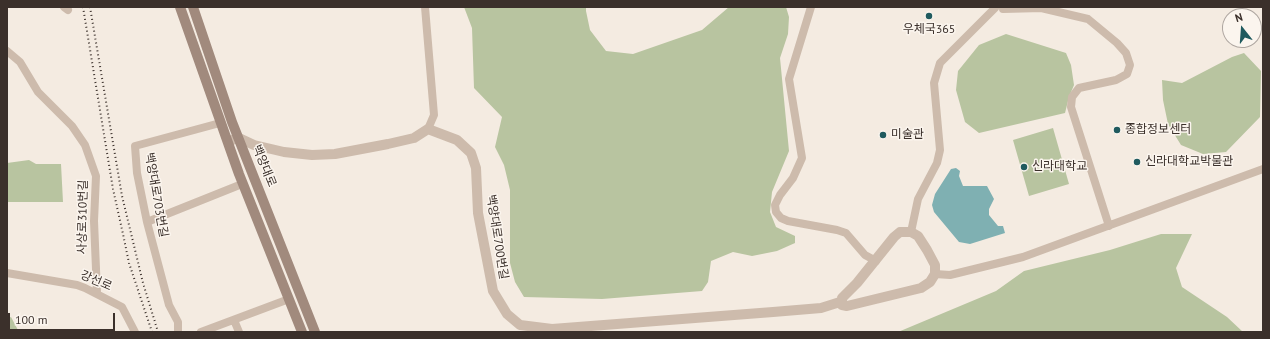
<!DOCTYPE html>
<meta charset="utf-8">
<style>
body{margin:0}
#map{position:relative;width:1270px;height:339px;overflow:hidden;background:#f4ebe1;font-family:"PT Sans",sans-serif}
canvas{display:block}
.frame{position:absolute;inset:0;border:8px solid #3b302b;pointer-events:none}
.north{position:absolute;left:1222px;top:8px;width:40px;height:40px;box-sizing:border-box;background:#fbf5ee;border:1px solid #aea6a0;border-radius:50%;rotate:343deg;font-size:11px;font-weight:700;line-height:16px;text-align:center;color:#3b302b}
.north::after{content:'';display:block;margin:auto;width:14px;height:18px;background:#1f5a5e;clip-path:polygon(50% 0,100% 100%,50% 72%,0 100%)}
.scale{position:absolute;left:8px;top:313px;width:107px;height:18px;box-sizing:border-box;border:2px solid #3b302b;border-top:0;padding-left:5px;font-size:12px;line-height:14px;white-space:nowrap;color:#3b302b;-webkit-text-stroke:3px #fbf5ee;paint-order:stroke}
</style>
<div id="map">
<canvas width="1270" height="339"></canvas>
<div class="frame"></div>
<div class="north">N</div>
<div class="scale">100 m</div>
</div>
<script>
const c = document.querySelector('canvas').getContext('2d');
c.lineJoin = 'round';
function fillPath(path, color) { c.fillStyle = color; c.fill(path, 'evenodd'); }
const toPath = rows => new Path2D(rows.map(r => 'M' + r).join(''));
function trace(path, color, width, dash) { c.strokeStyle = color; c.lineWidth = width; c.lineCap = dash ? 'butt' : 'round'; c.setLineDash(dash || []); c.stroke(path); }
function drawText(font, color, halo, rows, align = 'center') {
  c.font = font + ' "PT Sans","Noto Sans KR",sans-serif'; c.lineWidth = 3; c.setLineDash([]); c.textBaseline = 'middle'; c.strokeStyle = halo; c.fillStyle = color; for (const [text, x, y, turn = 0] of rows) {
    c.save(); c.translate(x, y); c.rotate((+turn || 0) * Math.PI / 180); c.textAlign = isNaN(turn) ? turn : align; if (halo) c.strokeText(text, 0, 0); c.fillText(text, 0, 0); c.restore();
  }
}
const green = toPath([
 [464,7,586,7,586,11,590,30,606,51,633,54,702,30,729,7,786,7,789,17,788,34,780,58,789,151,772,192,770,212,776,227,795,236,795,243,777,251,752,256,733,252,711,261,708,282,702,291,602,299,524,297,515,282,510,263,510,190,504,165,495,147,502,117,474,88,472,28],
 [1006,34,1066,53,1071,65,1074,85,1069,97,1065,113,979,133,965,122,956,90,958,71,979,45],
 [1244,53,1261,71,1260,117,1226,152,1203,154,1181,145,1168,124,1163,100,1162,80,1182,83,1232,57],
 [1053,128,1069,184,1029,196,1013,140],
 [29,160,36,164,61,164,63,202,7,202,7,163],
 [1161,234,1192,234,1176,268,1182,287,1227,317,1243,332,898,332,996,291,1024,271,1110,250],
 [11,317,19,332,7,332,7,319]
]);
const water = toPath([
 [956,168,960,171,959,176,963,186,987,186,994,199,989,209,989,215,998,226,1003,226,1005,233,970,244,959,242,934,212,932,205,935,194,951,169]
]);
const minor = toPath([
 [64,7,68,10],
 [425,7,434,115,428,129],
 [811,7,789,79,802,158,793,178,780,195,775,205,776,212,781,218,788,221,837,230,846,233,865,255,876,261],
 [1037,7,1088,19,1117,43,1126,53,1130,65,1127,74,1116,80,1079,88,1072,97,1071,107,1109,226],
 [1003,9,1042,8],
 [7,51,20,62,38,92,72,126,85,145,96,176,94,221,97,293],
 [147,222,242,184],
 [911,232,918,199,937,163,940,150,934,83,940,63,995,8],
 [7,273,77,285,85,288,122,307,135,332],
 [935,274,950,275,1023,257,1263,169],
 [234,320,239,332],
 [178,332,178,322,169,305,147,222,137,173,135,146,220,123],
 [201,332,289,299]
]);
const tertiary = toPath([
 [232,140,239,138,254,145,284,152,312,155,335,154,388,144,414,138,428,129,457,140,471,153,476,168,478,213,493,291,507,314,520,325,552,329,773,312,821,308,840,302],
 [900,232,911,232,918,236,927,250,935,265,935,274,930,282,921,288,847,306,842,305,842,298,857,283,894,237,900,232]
]);
const secondary = toPath([
 [180,7,239,174,302,332],
 [193,7,232,122,315,332]
]);
const rail = toPath([
 [83,7,113,189,123,234,129,263,152,332],
 [90,7,122,196,143,283,158,332]
]);
const markers = [
 [929,16,4,"#1f5a5e"],
 [1117,130,4,"#1f5a5e"],
 [883,135,4,"#1f5a5e"],
 [1137,162,4,"#1f5a5e"],
 [1024,167,4,"#1f5a5e"]
];
const poiNames = [
 ["우체국365",929,30,"center"],
 ["종합정보센터",1125,130],
 ["미술관",891,135],
 ["신라대학교박물관",1145,162],
 ["신라대학교",1032,167]
];
const streetNames = [
 ["백양대로",264,166,68],
 ["백양대로703번길",156,195,80],
 ["사상로310번길",83,217,-89],
 ["백양대로700번길",497,237,81],
 ["강선로",96,281,23]
];
fillPath(green, '#b8c4a0');
fillPath(water, '#7fb0b2');
trace(minor, '#cdbbac', 8);
trace(tertiary, '#cdbbac', 10);
trace(secondary, '#a18a7d', 10);
trace(rail, '#3b302b', 2, [1, 3]);
for (const [x, y, r, color] of markers) { const dot = new Path2D(); dot.arc(x, y, r, 0, 2 * Math.PI); c.fillStyle = color; c.fill(dot); trace(dot, '#fbf5ee', 1.5); }
drawText('12px', '#3b302b', '#fbf5ee', poiNames, 'left');
drawText('12px', '#3b302b', '#fbf5ee', streetNames);
</script>
